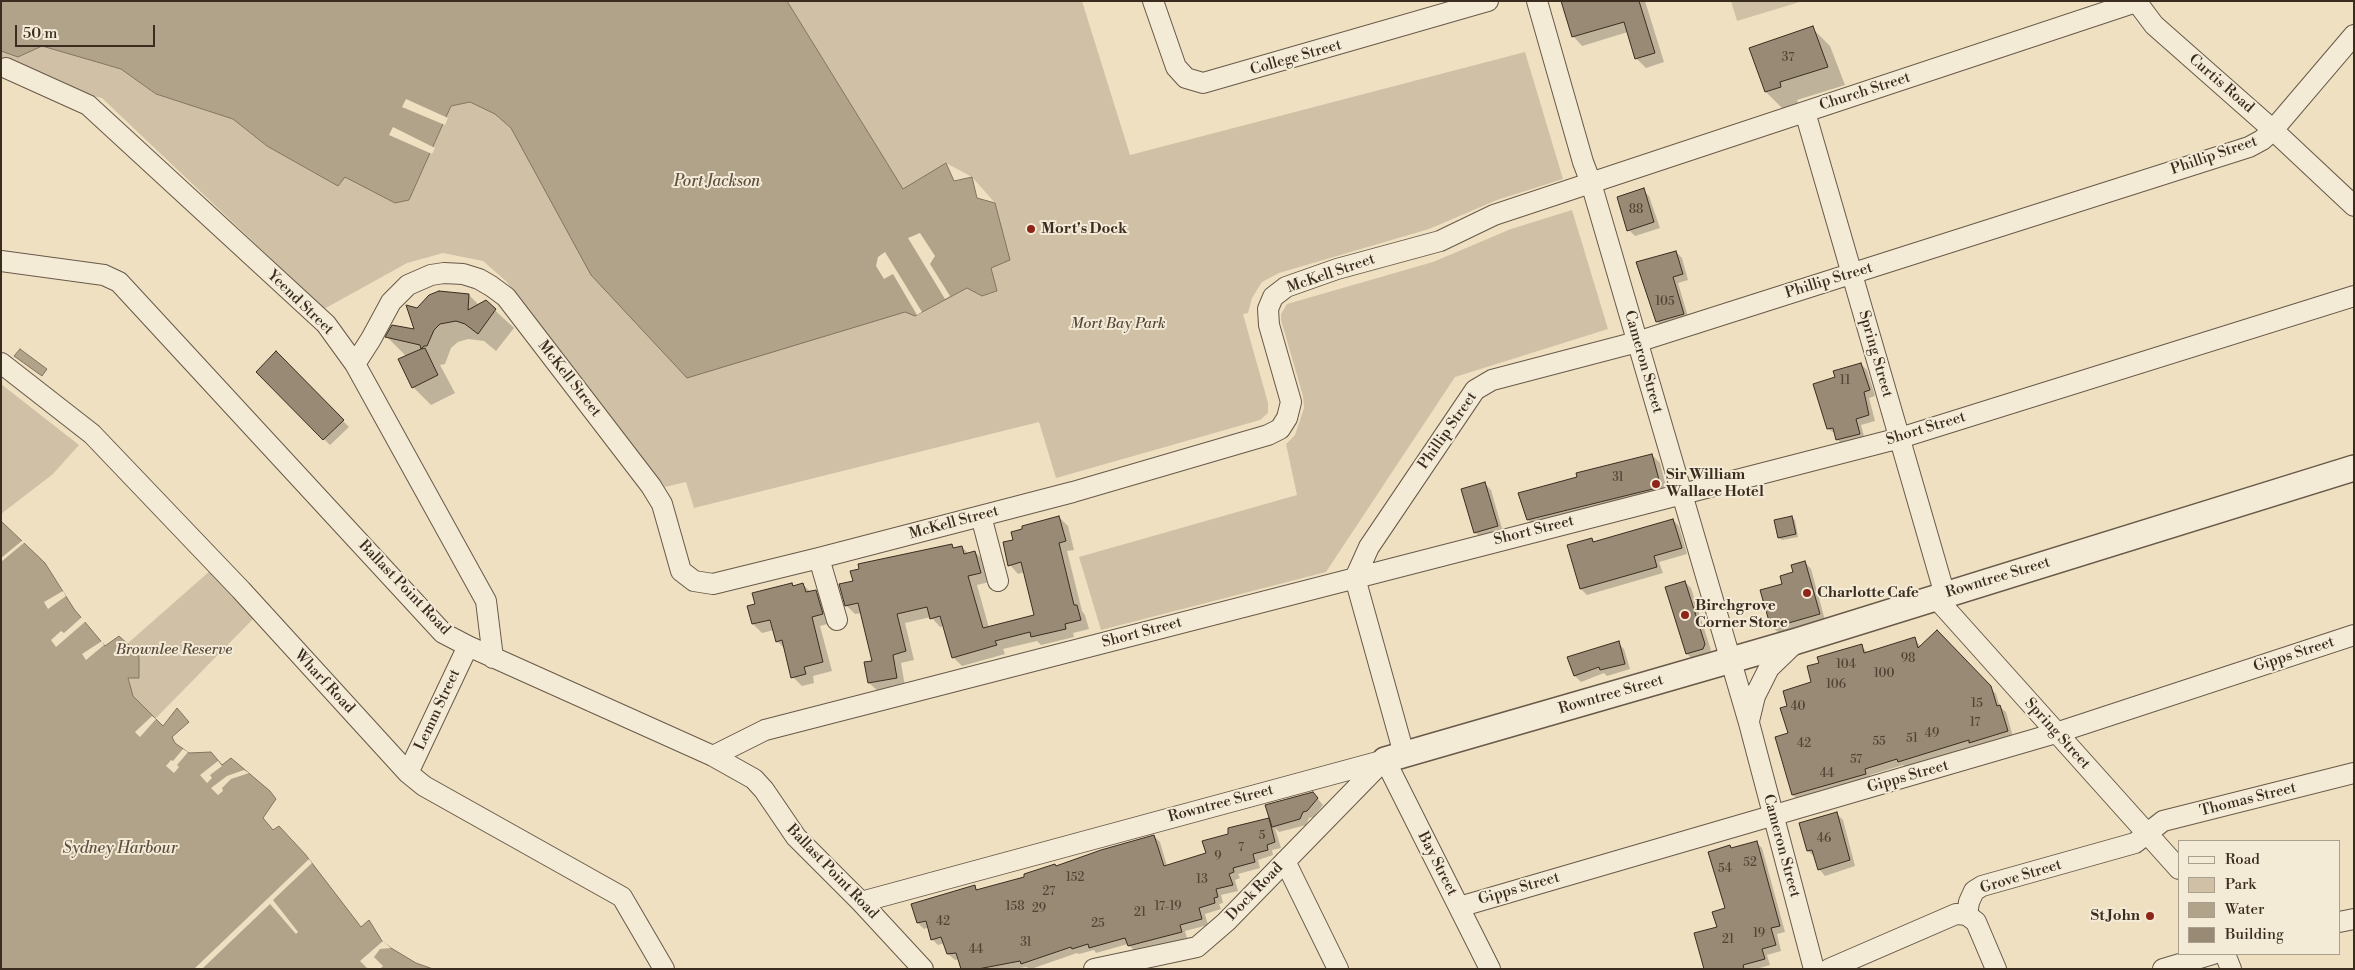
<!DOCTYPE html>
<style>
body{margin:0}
#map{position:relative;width:2355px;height:970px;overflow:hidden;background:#eee0c1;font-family:"Libre Bodoni",serif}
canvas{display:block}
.frame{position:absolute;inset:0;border:2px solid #3b2c20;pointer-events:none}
.legend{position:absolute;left:2178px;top:840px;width:162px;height:115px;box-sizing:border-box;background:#f4ebd7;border:1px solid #aa9f8e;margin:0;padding:6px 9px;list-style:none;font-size:15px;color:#3b2c20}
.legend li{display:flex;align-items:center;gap:10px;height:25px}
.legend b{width:25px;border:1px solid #aa9f8e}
.scale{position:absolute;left:15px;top:25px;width:140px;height:22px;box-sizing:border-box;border:2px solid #3b2c20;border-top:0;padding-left:6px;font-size:15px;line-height:18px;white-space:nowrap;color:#3b2c20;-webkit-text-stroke:4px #f4ebd7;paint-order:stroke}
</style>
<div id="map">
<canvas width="2355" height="970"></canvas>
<div class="frame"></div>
<ul class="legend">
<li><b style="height:6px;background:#f4ebd7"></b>Road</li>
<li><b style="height:14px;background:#d0c1a6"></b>Park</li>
<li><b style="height:14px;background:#b1a38a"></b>Water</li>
<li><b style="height:14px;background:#988a74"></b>Building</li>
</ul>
<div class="scale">50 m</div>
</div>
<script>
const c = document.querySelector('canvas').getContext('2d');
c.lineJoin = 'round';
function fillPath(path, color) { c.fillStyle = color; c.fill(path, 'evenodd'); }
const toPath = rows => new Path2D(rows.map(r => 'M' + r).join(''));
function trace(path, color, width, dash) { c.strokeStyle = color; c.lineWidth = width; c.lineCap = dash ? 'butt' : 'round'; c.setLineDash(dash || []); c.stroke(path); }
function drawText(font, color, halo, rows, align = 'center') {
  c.font = font + ' "Libre Bodoni",serif'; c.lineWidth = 4; c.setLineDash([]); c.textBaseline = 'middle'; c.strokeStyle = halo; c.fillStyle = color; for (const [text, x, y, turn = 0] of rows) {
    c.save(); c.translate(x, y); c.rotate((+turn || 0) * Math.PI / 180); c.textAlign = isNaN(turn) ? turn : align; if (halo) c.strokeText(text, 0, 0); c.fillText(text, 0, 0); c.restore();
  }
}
const green = toPath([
 [787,1,1082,1,1130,155,1525,52,1563,179,1497,200,1429,229,1279,273,1262,282,1252,298,1248,313,1243,314,1268,403,1268,413,1260,420,1056,478,1039,422,694,508,686,482,665,487,506,281,483,261,443,253,407,263,324,309,102,98,1,75,1,51,18,57,42,46,121,69,156,94,233,119,267,146,338,186,345,176,395,203,409,200,451,106,470,102,495,114,511,128,916,316,967,288,982,296,997,292,990,267,995,203,972,177,946,163,903,190],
 [1731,1,1803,1,1737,21],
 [1572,210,1608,329,1455,377,1326,572,1101,630,1079,557,1297,495,1286,444,1295,435,1304,408,1303,396,1281,320,1281,314,1287,304,1433,262,1511,229],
 [1,384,79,445,53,474,1,514],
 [211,570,254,618,155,719,130,692,127,644]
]);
const water = toPath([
 [1,1,787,1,903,189,946,163,954,181,972,177,977,198,995,203,1010,260,991,268,997,291,982,296,967,288,915,316,905,312,687,378,591,275,511,128,495,114,470,102,451,106,409,200,395,203,345,177,338,186,267,146,233,119,156,94,121,69,42,46,18,57,1,51,1,1],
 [20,349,47,369,42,376,14,356,20,349],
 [1,521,45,563,74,609,105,646,119,636,132,648,139,657,139,678,128,678,133,696,163,726,177,708,189,722,172,737,175,743,189,753,211,752,222,765,231,758,270,791,276,799,263,818,273,830,279,826,305,854,361,927,369,920,382,941,391,948,416,963,433,969,1,969,1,521]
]);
const pier = toPath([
 [406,99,448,118,445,125,402,107],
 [393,127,435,148,432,154,389,135],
 [920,233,935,256,930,264,950,296,945,299,908,238],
 [885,252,922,312,917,315,893,274,884,279,876,266,878,257],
 [23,540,25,542,1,562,1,558],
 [63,591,66,596,48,609,44,602],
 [82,617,86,621,56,647,51,640,61,631,64,633],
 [102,641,104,645,86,660,82,654],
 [152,716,156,719,140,737,135,732],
 [183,749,188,752,177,765,179,767,174,773,166,766,171,760,173,761],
 [218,761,222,766,210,775,212,778,207,783,200,775],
 [244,770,249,773,231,779,222,788,223,791,218,795,211,788,227,776],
 [309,859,312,863,273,900,298,932,296,934,270,904,202,969,194,969],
 [383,941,391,948,380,949,374,957,383,966,380,969,368,969,360,961]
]);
const shadow = toPath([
 [1562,1,1645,1,1664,62,1646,68,1636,58,1628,32,1582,46,1573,36],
 [1812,28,1830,46,1845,85,1797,100,1799,105,1784,110,1766,92],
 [1643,190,1649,196,1660,228,1635,236,1629,230],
 [1676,252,1682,258,1688,280,1678,283,1689,320,1663,328,1657,321],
 [469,295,479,305,486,302,514,328,496,351,484,341,468,339,458,342,451,348,445,364,440,365,455,393,431,405,413,387,400,360,410,356,405,355,387,337,416,331,417,309],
 [276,353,349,427,330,445,257,372],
 [1861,364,1867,370,1875,396,1869,398,1875,421,1861,425,1865,440,1843,445,1837,439,1836,434,1828,429,1837,378],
 [1652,455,1660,463,1668,494,1536,528,1528,520,1578,478],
 [1485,484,1491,490,1503,532,1481,538,1475,532],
 [1059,517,1068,526,1074,550,1067,551,1082,611,1085,615,1089,629,1073,633,1074,637,1041,645,1037,641,1003,649,1005,654,962,666,953,657,944,626,940,627,931,617,905,623,914,660,901,663,905,686,878,691,869,683,874,662,862,613,855,614,846,605,854,582,951,546,954,549,962,547,969,554,975,552,984,561,989,582,977,585,989,628,1036,616,1025,572,1018,574,1010,565,1014,540],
 [1792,517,1795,520,1798,537,1782,540,1779,538],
 [1673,520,1679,526,1687,554,1659,562,1663,573,1587,595,1581,589,1568,546,1592,539,1595,542],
 [1805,562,1811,569,1825,620,1779,633,1772,627,1784,585],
 [1685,582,1691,588,1711,650,1709,655,1694,660,1687,654,1667,588],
 [792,584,795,587,803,585,811,592,815,591,825,600,831,623,820,626,832,671,813,676,814,683,802,686,793,677,785,649,777,641,774,630,762,633,753,624,748,607],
 [1937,632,1996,694,2000,707,2006,712,2013,737,1976,748,1974,746,1905,767,1903,765,1870,775,1872,780,1799,801,1793,795,1789,707,1813,683,1820,663,1861,646,1868,653,1914,638,1921,647],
 [1618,643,1624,649,1630,669,1607,676,1604,673,1581,682,1575,676],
 [1313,793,1323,805,1313,817,1309,818,1306,825,1279,832,1275,828,1281,848,1272,850,1273,855,1258,860,1260,868,1238,874,1240,878,1235,880,1238,891,1221,895,1223,903,1219,904,1221,909,1205,914,1208,925,1185,931,1187,938,1135,951,1128,944,1096,953,1094,950,1079,954,1077,953,1031,969,1026,967,1015,969,963,969,959,959,955,960,948,954,945,943,938,945,932,939,929,927,924,929,918,923,913,905,974,887,978,890,1026,878,1154,836,1160,842,1167,866,1207,854,1229,835,1268,819,1272,823],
 [1837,814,1843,820,1855,866,1825,876,1819,869,1815,857,1808,851],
 [1756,842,1762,848,1785,932,1777,934,1781,951,1767,955,1770,965,1756,969,1705,969,1727,909,1730,847,1732,849]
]);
const building = toPath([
 [1561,1,1639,1,1655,53,1635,59,1624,22,1572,37,1561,1],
 [1813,26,1828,67,1780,82,1781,87,1765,92,1749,48,1813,26],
 [1644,188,1654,222,1627,231,1617,197,1644,188],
 [1676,251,1683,274,1673,277,1684,314,1656,322,1636,262,1676,251],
 [439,291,469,294,468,310,486,300,496,309,478,334,465,324,456,321,440,324,434,330,427,346,424,346,421,349,425,348,438,375,412,388,398,359,421,349,420,345,385,337,392,325,414,329,406,305,417,308,429,295,439,291],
 [276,351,344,420,323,440,256,372,276,351],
 [1861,363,1870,390,1864,392,1869,415,1856,419,1860,434,1836,440,1833,428,1827,429,1813,384,1835,377,1833,371,1861,363],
 [1652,454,1661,487,1527,520,1518,493,1577,477,1576,473,1652,454],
 [1485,482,1498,526,1474,533,1461,489,1485,482],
 [1059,516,1066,541,1059,543,1074,605,1077,605,1081,620,1065,624,1066,629,1031,637,1030,632,995,641,997,645,952,658,940,616,930,619,927,607,897,614,906,651,893,655,897,678,868,683,864,662,872,661,858,603,845,606,839,584,853,581,850,571,859,569,858,564,952,544,953,548,962,546,964,554,975,551,981,573,968,576,983,628,1034,615,1021,562,1008,566,1003,542,1013,540,1011,532,1022,529,1022,526,1059,516],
 [1792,516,1796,534,1778,538,1774,520,1792,516],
 [1673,519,1682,548,1654,556,1657,567,1580,589,1567,545,1592,538,1593,542,1673,519],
 [1805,561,1820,614,1771,628,1760,590,1782,584,1780,576,1793,572,1791,565,1805,561],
 [1685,581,1705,644,1703,649,1686,654,1665,587,1685,581],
 [792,583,793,586,803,583,806,592,816,590,823,614,812,617,823,662,804,667,806,674,791,678,782,640,776,642,770,620,752,624,747,606,755,604,752,593,792,583],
 [1937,630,1991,686,1997,706,2000,705,2008,731,1969,743,1969,740,1898,762,1897,759,1865,769,1866,774,1792,795,1775,737,1788,733,1780,708,1787,706,1783,691,1811,682,1807,666,1819,663,1817,657,1862,644,1864,653,1915,637,1918,648,1937,630],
 [1619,641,1625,664,1600,670,1599,667,1574,676,1567,657,1619,641],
 [1313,792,1318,798,1307,811,1303,812,1300,819,1272,827,1265,805,1313,792],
 [1837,812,1850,860,1818,870,1812,850,1807,851,1799,823,1837,812],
 [1269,818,1275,842,1267,845,1268,850,1253,854,1255,862,1233,868,1234,872,1229,874,1233,885,1216,889,1218,897,1214,898,1215,903,1199,908,1202,919,1180,925,1182,932,1128,946,1125,938,1089,948,1088,944,1072,949,1071,947,1021,964,1020,961,978,969,961,969,956,953,947,954,941,937,931,940,926,921,917,923,911,904,975,885,976,890,1024,877,1024,874,1055,864,1056,866,1101,850,1154,835,1164,866,1206,853,1202,841,1228,834,1228,828,1269,818],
 [1757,841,1780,926,1771,928,1776,945,1762,949,1765,959,1743,965,1744,969,1704,969,1694,933,1717,927,1712,912,1725,908,1708,852,1730,845,1731,848,1757,841]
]);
const minor = toPath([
 [1153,1,1176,67,1186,78,1203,83,1488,1],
 [1537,1,1583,162,1591,183,1749,723,1814,969],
 [2136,1,2154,25,2273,130,2354,206],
 [6,68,88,105,326,324,355,364,486,601,493,658],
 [1805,112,1945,595],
 [1,261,104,275,119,282,443,633,468,646,713,756,754,779,764,790,796,837,861,902,923,969],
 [1,363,92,434,241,590,408,773,424,786,622,897,664,969],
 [355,364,371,339,391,302,408,285,431,275,444,273,463,274,479,279,491,286,506,297,651,486,662,504,681,571,694,581,713,584,819,558,1073,492,1268,435,1280,429,1287,418,1291,402,1269,325,1268,309,1273,297,1286,287,1337,269,1440,241,1494,215,2139,1],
 [981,516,998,581],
 [819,558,837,620],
 [1936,598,2179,869],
 [1749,721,1755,696,1769,668,1797,641],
 [1404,754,1355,578,1369,547,1475,390,1492,380,1637,342,2249,147,2262,140,2273,130,2354,35],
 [713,756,765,730,1900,438,2354,296],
 [1385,760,1490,969],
 [408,773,468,646],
 [1285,861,1338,969],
 [861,902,1385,760],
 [1459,907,2056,733,2354,635],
 [1967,915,1969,902,1974,891,1982,886,2135,843,2163,821,2354,773],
 [2339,922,2354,919],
 [2225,954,2231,969],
 [1094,969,1197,947,1226,922,1383,761],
 [1829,969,1956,914,1967,915,1976,922,1996,969],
 [2163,969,2213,954]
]);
const tertiary = toPath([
 [1385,760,1797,641,2354,468]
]);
const markers = [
 [1031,229,5,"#8f2418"],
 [1656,484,5,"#8f2418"],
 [1807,593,5,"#8f2418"],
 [1685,615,5,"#8f2418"],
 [2150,916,5,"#8f2418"]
];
const numberNames = [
 ["37",1788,58],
 ["88",1636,210],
 ["105",1665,302],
 ["11",1845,381],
 ["31",1618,478],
 ["98",1908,659],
 ["104",1846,665],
 ["100",1884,674],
 ["106",1836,685],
 ["15",1977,704],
 ["40",1798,707],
 ["17",1975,723],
 ["49",1932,734],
 ["51",1912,739],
 ["55",1879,742],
 ["42",1804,744],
 ["57",1856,760],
 ["44",1827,774],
 ["5",1262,836],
 ["46",1824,839],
 ["7",1241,848],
 ["9",1218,857],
 ["52",1750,863],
 ["54",1725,869],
 ["152",1075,878],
 ["13",1202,880],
 ["27",1049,892],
 ["158",1015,907],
 ["17-19",1168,907],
 ["29",1039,909],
 ["21",1140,913],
 ["42",943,922],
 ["25",1098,924],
 ["19",1759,934],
 ["21",1728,940],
 ["31",1026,943],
 ["44",976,950]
];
const streetNames = [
 ["College Street",1296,58,-16],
 ["Curtis Road",2221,84,41],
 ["Church Street",1865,92,-18],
 ["Phillip Street",2214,156,-19],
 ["McKell Street",1331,274,-19],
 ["Phillip Street",1829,281,-17],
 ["Yeend Street",300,303,44],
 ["Spring Street",1875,354,74],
 ["Cameron Street",1643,362,74],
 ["McKell Street",569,379,52],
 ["Short Street",1926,429,-17],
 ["Phillip Street",1448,431,-55],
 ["McKell Street",954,523,-15],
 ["Short Street",1534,531,-14],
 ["Rowntree Street",1998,578,-17],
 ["Ballast Point Road",404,588,46],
 ["Short Street",1142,633,-15],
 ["Gipps Street",2294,655,-18],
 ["Wharf Road",324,682,47],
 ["Rowntree Street",1611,695,-16],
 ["Lemm Street",438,710,-65],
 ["Spring Street",2057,734,48],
 ["Gipps Street",1908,777,-16],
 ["Thomas Street",2248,800,-14],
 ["Rowntree Street",1221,804,-15],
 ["Cameron Street",1781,846,75],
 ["Bay Street",1437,864,63],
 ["Ballast Point Road",832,872,46],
 ["Grove Street",2021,877,-17],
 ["Gipps Street",1519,889,-16],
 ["Dock Road",1255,892,-46]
];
const poiNames = [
 ["Mort's Dock",1041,229],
 ["Sir William",1666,475],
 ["Wallace Hotel",1666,492],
 ["Charlotte Cafe",1817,593],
 ["Birchgrove",1695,606],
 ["Corner Store",1695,623],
 ["St John",2140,916,"right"]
];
const parkNames = [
 ["Mort Bay Park",1118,324],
 ["Brownlee Reserve",174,650]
];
const waterNames = [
 ["Port Jackson",717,182],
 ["Sydney Harbour",120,849]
];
fillPath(green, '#d0c1a6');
fillPath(water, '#b1a38a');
trace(water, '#827360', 1);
fillPath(pier, '#eee0c1');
fillPath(shadow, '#0003');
fillPath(building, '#988a74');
trace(building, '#3b2c20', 1);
trace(minor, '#685948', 22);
trace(tertiary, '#685948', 28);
trace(minor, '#f4ebd7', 20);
trace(tertiary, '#f4ebd7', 25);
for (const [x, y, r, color] of markers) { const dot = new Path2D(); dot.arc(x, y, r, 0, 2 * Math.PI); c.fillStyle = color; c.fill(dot); trace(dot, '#f4ebd7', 2); }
drawText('12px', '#524435', null, numberNames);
drawText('15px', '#3b2c20', '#f4ebd7', streetNames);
drawText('bold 15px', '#3b2c20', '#f4ebd7', poiNames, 'left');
drawText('italic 15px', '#594a3b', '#f4ebd7', parkNames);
drawText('italic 16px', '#5e5040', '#f4ebd7', waterNames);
</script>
